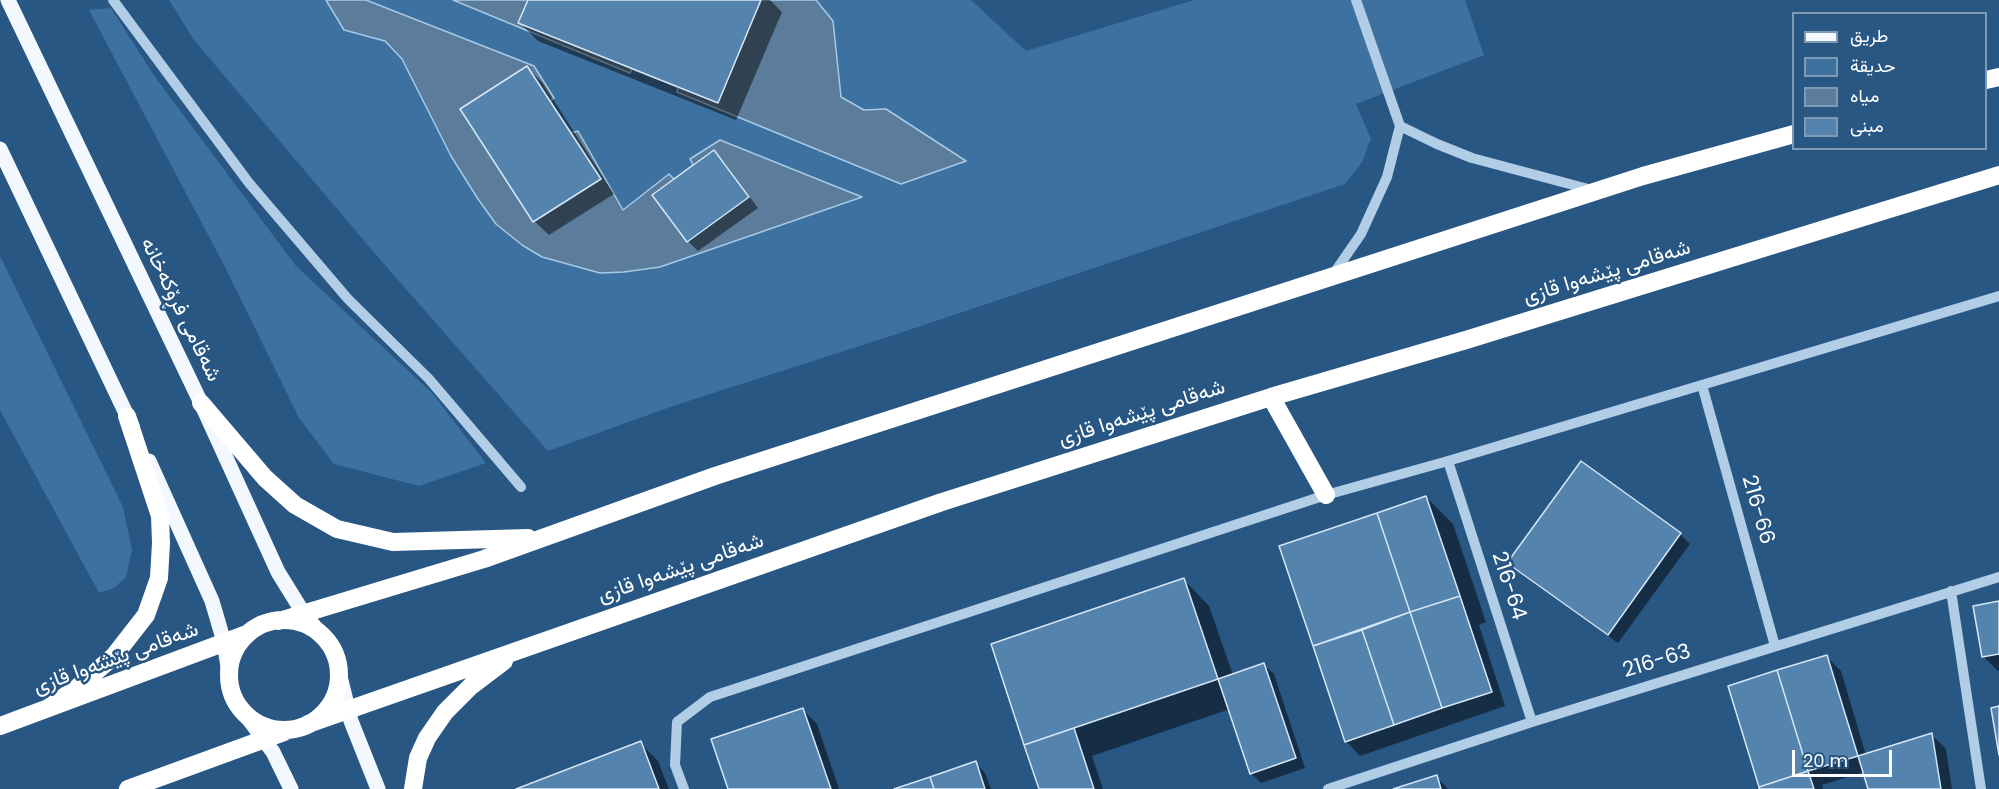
<!DOCTYPE html>
<meta charset="utf-8">
<style>
body{margin:0}
#map{position:relative;width:1999px;height:789px;overflow:hidden;background:#285784;font-family:Poppins,Vazirmatn,sans-serif}
canvas{display:block}
.legend{position:absolute;left:1792px;top:12px;width:195px;height:138px;box-sizing:border-box;background:#285784;border:2px solid #7e9ab5;margin:0;padding:8px 10px;list-style:none;font-size:18px;color:#fff}
.legend li{display:flex;align-items:center;gap:12px;height:30px}
.legend b{width:30px;border:2px solid #7e9ab5}
.scale{position:absolute;left:1792px;top:750px;width:100px;height:27px;box-sizing:border-box;border:3px solid #fff;border-top:0;padding-left:8px;font-size:18px;line-height:21px;white-space:nowrap;color:#fff;-webkit-text-stroke:4px #285784;paint-order:stroke}
</style>
<div id="map">
<canvas width="1999" height="789"></canvas>
<ul class="legend">
<li><b style="height:8px;background:#f3f8fe"></b>طريق</li>
<li><b style="height:16px;background:#3c71a0"></b>حديقة</li>
<li><b style="height:16px;background:#5b7c9b"></b>مياه</li>
<li><b style="height:16px;background:#5483ad"></b>مبنى</li>
</ul>
<div class="scale">20 m</div>
</div>
<script>
const c = document.querySelector('canvas').getContext('2d');
c.lineJoin = 'round';
function fillPath(path, color) { c.fillStyle = color; c.fill(path, 'evenodd'); }
const toPath = rows => new Path2D(rows.map(r => 'M' + r).join(''));
function trace(path, color, width, dash) { c.strokeStyle = color; c.lineWidth = width; c.lineCap = dash ? 'butt' : 'round'; c.setLineDash(dash || []); c.stroke(path); }
function drawText(font, color, halo, rows, align = 'center') {
  c.font = font + ' Poppins,Vazirmatn,sans-serif'; c.lineWidth = 5; c.setLineDash([]); c.textBaseline = 'middle'; c.strokeStyle = halo; c.fillStyle = color; for (const [text, x, y, turn = 0] of rows) {
    c.save(); c.translate(x, y); c.rotate((+turn || 0) * Math.PI / 180); c.textAlign = isNaN(turn) ? turn : align; if (halo) c.strokeText(text, 0, 0); c.fillText(text, 0, 0); c.restore();
  }
}
const green = toPath([
 [169,0,971,0,1026,51,1194,0,1465,0,1484,55,1356,104,1371,139,1362,162,1345,184,894,335,676,405,548,451,377,256,194,40],
 [111,8,155,77,296,266,432,393,486,463,419,486,334,464,299,418,224,265,89,10],
 [0,256,123,507,132,550,126,577,114,588,99,593,0,410]
]);
const water = toPath([
 [326,0,366,0,534,66,554,98,550,101,571,133,578,131,623,210,669,174,674,179,693,165,690,159,720,140,862,197,660,267,624,272,600,273,542,257,522,245,496,224,478,199,451,156,402,59,385,41,344,30,326,0],
 [453,0,816,0,833,21,841,97,864,110,886,109,966,161,901,184,677,92,678,87,632,69,630,73,453,0]
]);
const shadow = toPath([
 [530,0,770,0,782,12,736,120,538,41,520,23],
 [527,68,542,82,614,194,549,235,534,221],
 [714,152,724,162,758,208,698,251,688,241],
 [1426,497,1453,524,1486,622,1479,625,1505,706,1360,756,1346,741,1281,547],
 [1680,534,1690,544,1618,643,1519,572,1509,562],
 [1184,580,1209,606,1233,675,1264,665,1274,674,1305,768,1261,783,1251,773,1230,709,1092,756,1103,789,1041,789,993,645],
 [1999,603,1999,670,1998,671,1983,656],
 [1826,656,1841,671,1866,755,1932,735,1946,749,1952,789,1869,789,1864,772,1822,785,1823,789,1756,789,1760,788],
 [803,710,817,724,839,789,730,789],
 [640,743,658,761,669,789,521,789],
 [975,763,985,773,991,789,900,789],
 [1437,777,1448,789,1398,789]
]);
const building = toPath([
 [528,0,761,0,718,103,518,23,528,0],
 [527,66,601,179,533,222,460,109,527,66],
 [714,150,749,197,687,242,652,195,714,150],
 [1581,461,1681,533,1608,635,1507,563,1581,461],
 [1426,496,1460,596,1410,612,1377,513,1426,496],
 [1377,513,1410,612,1313,646,1279,546,1377,513],
 [1184,578,1218,679,1024,745,991,644,1184,578],
 [1460,596,1492,692,1442,708,1410,612,1460,596],
 [1999,601,1999,654,1982,657,1973,606,1999,601],
 [1410,612,1442,708,1394,725,1362,630,1410,612],
 [1362,630,1394,725,1345,742,1313,646,1362,630],
 [1827,655,1858,756,1808,771,1777,670,1827,655],
 [1264,663,1296,758,1250,774,1218,679,1264,663],
 [1777,670,1808,771,1759,787,1728,686,1777,670],
 [1999,706,1999,755,1991,708,1999,706],
 [803,708,831,789,728,789,711,739,803,708],
 [1074,728,1094,789,1039,789,1024,745,1074,728],
 [1932,733,1941,789,1868,789,1858,756,1932,733],
 [641,741,659,789,516,789,641,741],
 [976,761,985,789,934,789,930,777,976,761],
 [1808,771,1814,789,1759,789,1759,787,1808,771],
 [1437,775,1441,789,1393,789,1437,775],
 [930,777,934,789,894,789,930,777]
]);
const minor = toPath([
 [113,0,249,183,348,299,429,379,521,487],
 [1400,126,1437,144,1472,158,1592,190],
 [1332,276,1361,234,1387,177,1400,126,1356,0],
 [1702,385,1775,646],
 [1448,461,1532,722],
 [1951,591,1981,789],
 [684,789,675,765,677,722,710,697,1326,495,1448,461,1999,296],
 [1328,789,1532,722,1999,577]
]);
const major = toPath([
 [8,0,201,403,278,572,299,606,320,634],
 [0,149,132,426],
 [149,461,212,601,224,642,229,673],
 [338,668,351,721,378,789],
 [239,706,273,752,291,789]
]);
const highway = toPath([
 [1986,80,1999,77],
 [1271,397,1326,495],
 [201,403,265,478,295,505,337,529,393,542,528,538],
 '229 675a55 55 0 1 1 110 0a55 55 0 1 1-110 0Z',
 [279,621,484,559,715,476,1643,176,1794,134],
 [48,708,78,687,114,656,146,615,159,578,161,543,160,516,127,416],
 [308,724,942,502,1271,397,1466,340,1999,175],
 [0,726,247,634],
 [128,789,284,732],
 [413,789,418,758,427,738,445,712,471,686,504,661]
]);
const streetNames = [
 ["شەقامی پێشەوا قازی",1607,273,-17],
 ["شەقامی فڕۆکەخانە",180,310,64],
 ["شەقامی پێشەوا قازی",1142,414,-18],
 ["216-66",1757,510,74],
 ["شەقامی پێشەوا قازی",681,569,-19],
 ["216-64",1508,586,72],
 ["شەقامی پێشەوا قازی",116,659,-20],
 ["216-63",1657,662,-17]
];
fillPath(green, '#3c71a0');
fillPath(water, '#5b7c9b');
trace(water, '#a6cae7', 1.5);
fillPath(shadow, '#0007');
fillPath(building, '#5483ad');
trace(building, '#d5e6f6', 1.5);
trace(minor, '#b2cee7', 10);
trace(major, '#f3f8fe', 15);
trace(highway, '#fff', 18);
drawText('21px', '#fff', '#285784', streetNames);
</script>
